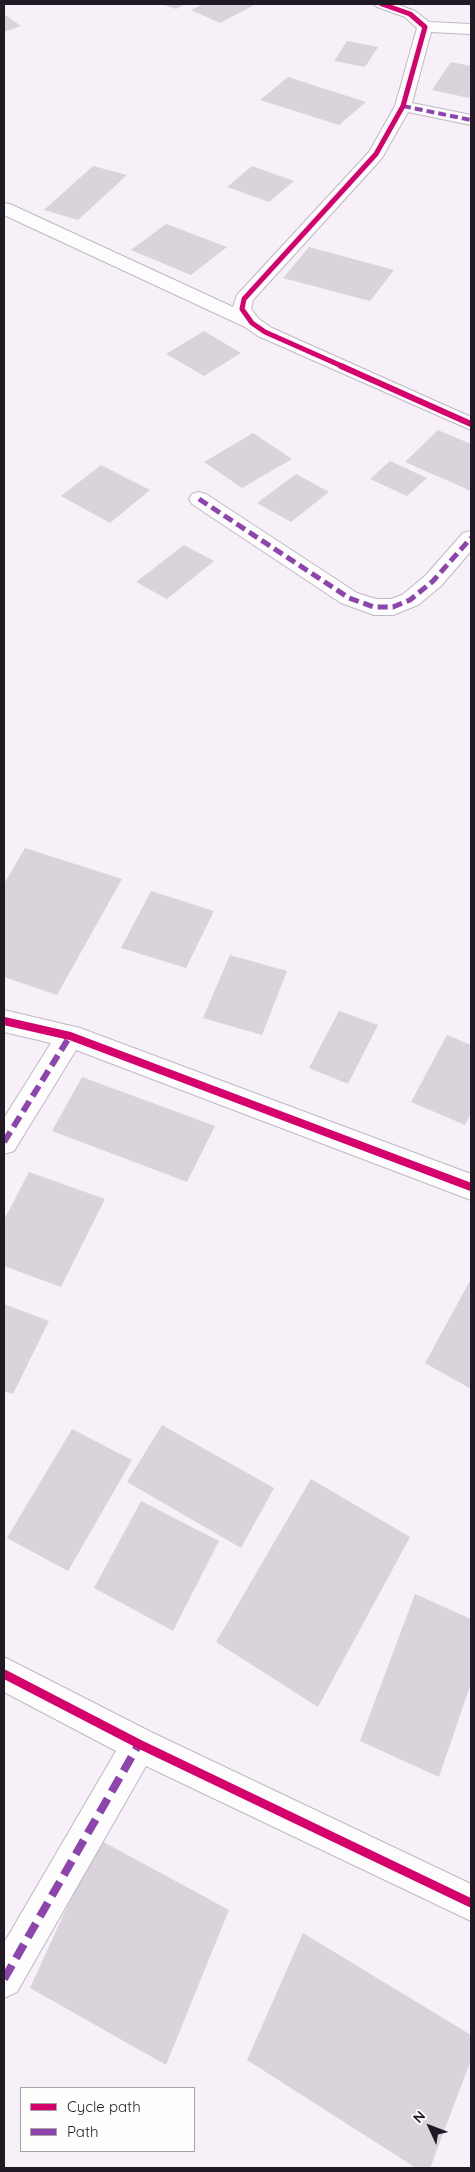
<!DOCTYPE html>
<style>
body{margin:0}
#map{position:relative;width:475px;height:2172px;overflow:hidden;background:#f7f0f9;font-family:Quicksand,sans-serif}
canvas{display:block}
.frame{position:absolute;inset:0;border:5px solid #211923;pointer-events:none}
.legend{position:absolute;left:20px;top:2087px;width:175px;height:65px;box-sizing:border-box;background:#fefefe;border:1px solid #a6a2a6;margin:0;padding:6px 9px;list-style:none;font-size:15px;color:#211923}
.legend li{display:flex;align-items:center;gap:10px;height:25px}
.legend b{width:25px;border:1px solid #a6a2a6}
.north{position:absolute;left:405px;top:2102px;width:50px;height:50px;-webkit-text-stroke:4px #fefefe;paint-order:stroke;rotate:313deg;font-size:14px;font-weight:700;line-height:20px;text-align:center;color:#211923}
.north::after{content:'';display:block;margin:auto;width:18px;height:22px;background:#211923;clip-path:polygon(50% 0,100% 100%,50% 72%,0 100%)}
</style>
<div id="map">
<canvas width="475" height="2172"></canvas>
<div class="frame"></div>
<ul class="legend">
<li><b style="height:6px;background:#d6006c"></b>Cycle path</li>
<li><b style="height:6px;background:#8e44ad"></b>Path</li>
</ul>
<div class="north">N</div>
</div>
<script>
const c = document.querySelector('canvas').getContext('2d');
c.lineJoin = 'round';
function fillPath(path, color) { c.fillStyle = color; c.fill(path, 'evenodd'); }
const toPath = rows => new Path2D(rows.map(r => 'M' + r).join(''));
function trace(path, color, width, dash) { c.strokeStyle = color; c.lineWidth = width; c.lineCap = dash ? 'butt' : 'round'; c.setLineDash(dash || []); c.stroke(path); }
const building = toPath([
 [162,4,186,4,176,9],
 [204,4,256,4,220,23,191,10],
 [4,14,21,26,4,32],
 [347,41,378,47,365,67,334,61],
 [451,62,471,66,471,93,469,98,432,90],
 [288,77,366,102,339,125,260,100],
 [93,166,127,175,78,220,44,210],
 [252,166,294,181,269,202,227,187],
 [166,224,227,247,191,275,131,250],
 [309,247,394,270,370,301,283,278],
 [204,331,241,353,204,376,166,354],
 [438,430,471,444,471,491,405,462],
 [253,433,292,459,242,488,204,462],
 [390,461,427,478,407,496,370,479],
 [101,465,150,490,110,523,61,496],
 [296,474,329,492,291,522,257,503],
 [184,545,214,561,167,599,136,582],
 [25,848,122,879,57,995,4,977,4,884],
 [151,891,214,911,186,968,121,948],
 [230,955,287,971,262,1035,203,1018],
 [339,1011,378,1025,348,1084,309,1068],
 [447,1035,471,1045,471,1113,465,1125,411,1102],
 [82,1077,215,1126,187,1182,52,1131],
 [29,1172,105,1199,61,1287,4,1266,4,1220],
 [471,1279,471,1389,425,1363],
 [4,1304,49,1321,13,1394,4,1391],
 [162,1425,274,1488,241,1548,127,1482],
 [72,1429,132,1460,68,1571,7,1538],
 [311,1479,410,1537,318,1707,216,1642],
 [141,1501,219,1541,173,1631,94,1588],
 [415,1594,471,1619,471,1683,439,1777,360,1741],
 [98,1839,229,1910,166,2065,30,1988],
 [303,1933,471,2035,471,2060,430,2168,416,2168,247,2060]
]);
const minor = toPath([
 [374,4,396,4,415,11,429,22,471,24,471,34,431,32,412,103,471,115,471,125,408,112,382,158,253,300,251,309,259,319,272,328,471,417,471,430,258,336,245,327,4,215,4,203,10,204,233,307,237,295,369,152,395,106,417,28,405,17,377,7,374,4],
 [199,492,206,494,357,593,376,599,391,599,402,595,425,576,463,533,471,531,471,551,441,586,418,605,393,615,374,615,341,603,192,504,189,499,192,494,199,492],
 [4,1010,80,1028,471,1174,471,1200,76,1050,14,1151,4,1154,4,1118,51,1043,4,1032,4,1010],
 [4,1657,151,1732,471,1884,471,1921,146,1766,17,1992,4,1998,4,1943,116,1751,4,1692,4,1657]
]);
const quietFar3 = toPath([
 [403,106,471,120]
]);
const quietFar2 = toPath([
 [199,499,349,598,374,607,393,607,410,600,433,581,471,538]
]);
const quietFar1 = toPath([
 [4,1142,70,1036]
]);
const quiet = toPath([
 [4,1979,139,1744]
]);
const cyclewayFar3 = toPath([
 [344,367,265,332,252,323,242,309,244,299,376,154,403,106,425,27,410,14,382,4]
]);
const cyclewayFar2 = toPath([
 [341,366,471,424]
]);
const cyclewayFar1 = toPath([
 [4,1021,70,1036,471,1187]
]);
const cycleway = toPath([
 [4,1674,139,1744,471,1903]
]);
fillPath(building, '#dad3dc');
trace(minor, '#bfb8c2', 2);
fillPath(minor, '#fefdfe');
trace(quietFar3, '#8e44ad', 4, [8, 4]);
trace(quietFar2, '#8e44ad', 5, [10, 5]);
trace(quietFar1, '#8e44ad', 6, [12, 6]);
trace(quiet, '#8e44ad', 8, [16, 8]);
trace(cyclewayFar3, '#d6006c', 5);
trace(cyclewayFar2, '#d6006c', 6);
trace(cyclewayFar1, '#d6006c', 8);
trace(cycleway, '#d6006c', 9);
</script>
